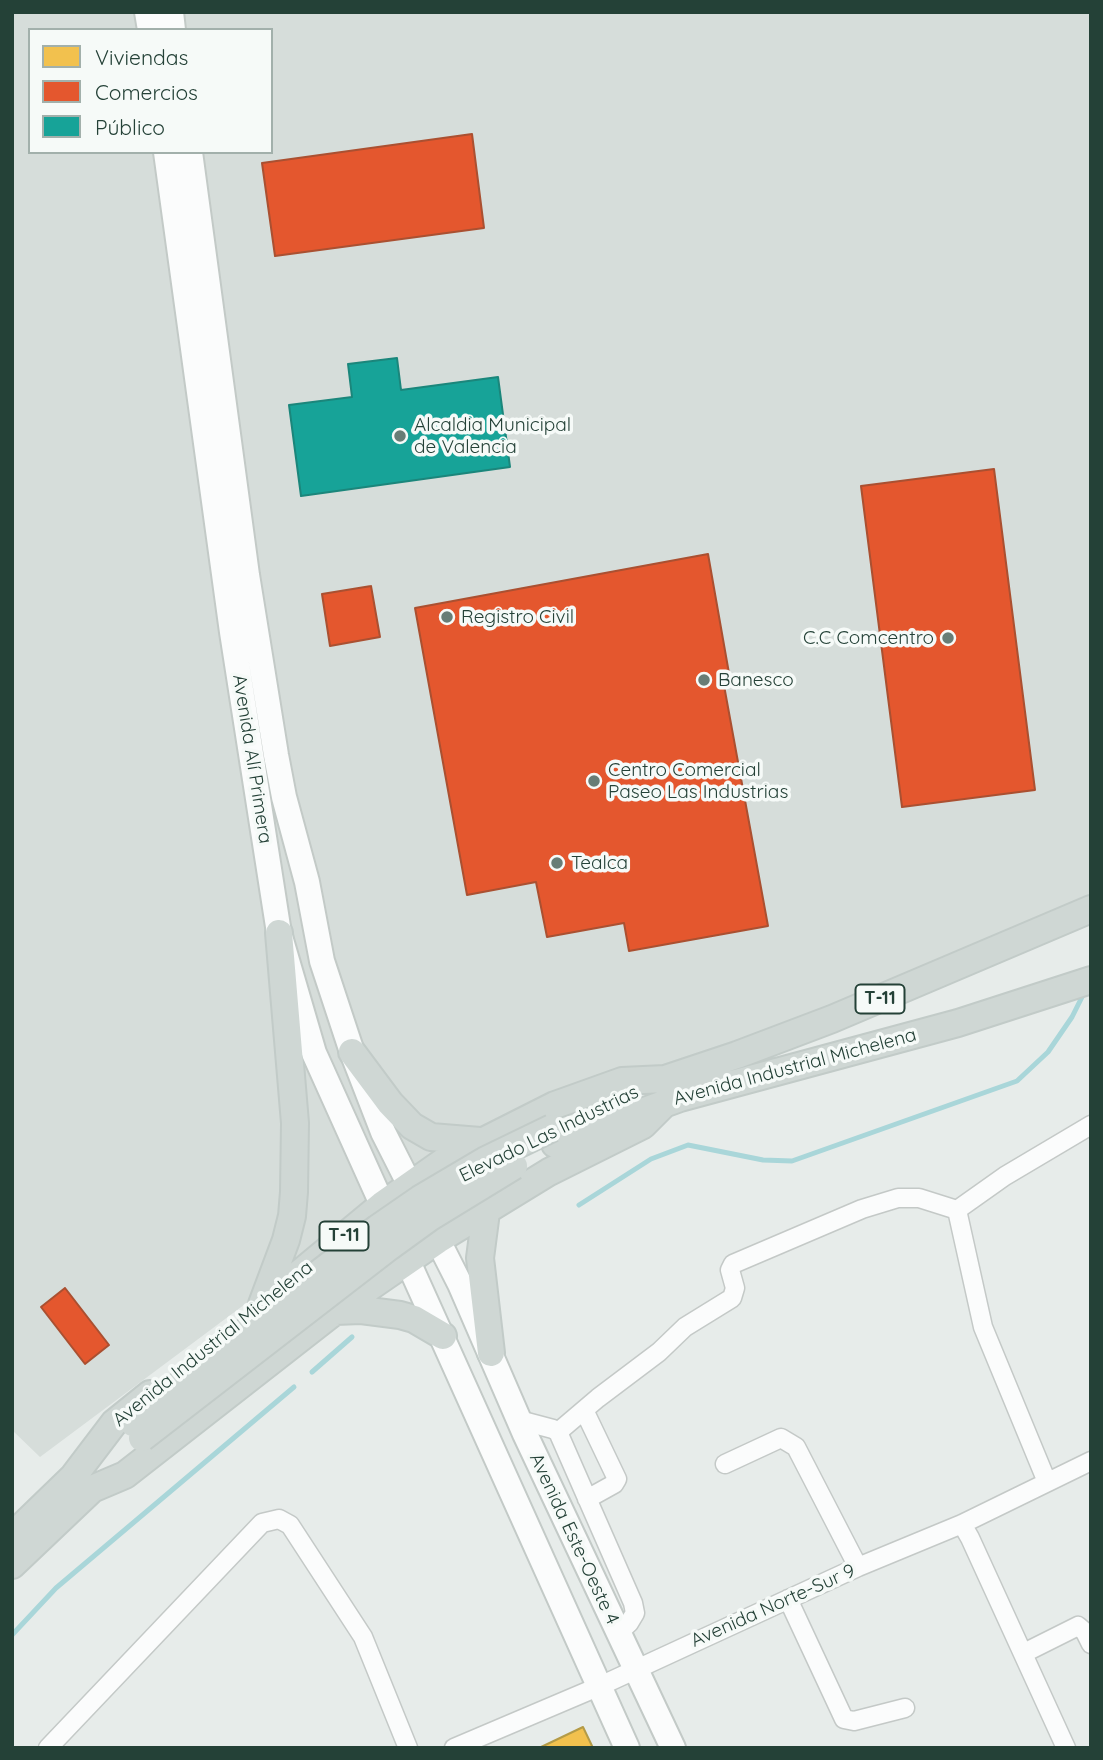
<!DOCTYPE html>
<meta charset="utf-8">
<style>
body{margin:0}
#map{position:relative;width:1103px;height:1760px;overflow:hidden;background:#e7ecea;font-family:Quicksand,sans-serif}
canvas{display:block}
.frame{position:absolute;inset:0;border:14px solid #244137;pointer-events:none}
.legend{position:absolute;left:28px;top:28px;width:245px;height:126px;box-sizing:border-box;background:#f6faf8;border:2px solid #a2b0ab;margin:0;padding:9px 12px;list-style:none;font-size:21px;color:#244137}
.legend li{display:flex;align-items:center;gap:14px;height:35px}
.legend b{width:35px;border:2px solid #a2b0ab}
</style>
<div id="map">
<canvas width="1103" height="1760"></canvas>
<div class="frame"></div>
<ul class="legend">
<li><b style="height:19px;background:#f2c14e"></b>Viviendas</li>
<li><b style="height:19px;background:#e4572e"></b>Comercios</li>
<li><b style="height:19px;background:#17a398"></b>Público</li>
</ul>
</div>
<script>
const c = document.querySelector('canvas').getContext('2d');
c.lineJoin = 'round';
function fillPath(path, color) { c.fillStyle = color; c.fill(path, 'evenodd'); }
const toPath = rows => new Path2D(rows.map(r => 'M' + r).join(''));
function trace(path, color, width, dash) { c.strokeStyle = color; c.lineWidth = width; c.lineCap = dash ? 'butt' : 'round'; c.setLineDash(dash || []); c.stroke(path); }
function drawText(font, color, halo, rows, align = 'center') {
  c.font = font + ' Quicksand,sans-serif'; c.lineWidth = 7; c.setLineDash([]); c.textBaseline = 'middle'; c.strokeStyle = halo; c.fillStyle = color; for (const [text, x, y, turn = 0] of rows) {
    c.save(); c.translate(x, y); c.rotate((+turn || 0) * Math.PI / 180); c.textAlign = isNaN(turn) ? turn : align; if (halo) c.strokeText(text, 0, 0); c.fillText(text, 0, 0); c.restore();
  }
}
const built = toPath([
 [12,12,1091,12,1091,909,480,1141,268,1287,40,1457,12,1430],
 [30,30,271,30,271,152,30,152]
]);
const homes = toPath([
 [583,1727,593,1748,539,1748,583,1727]
]);
const shops = toPath([
 [472,134,484,228,275,256,262,163,472,134],
 [994,469,1035,790,902,807,861,486,994,469],
 [708,554,730,679,723,680,768,926,629,951,624,923,547,937,536,882,467,895,415,608,708,554],
 [371,586,380,637,330,646,322,594,371,586],
 [65,1288,109,1345,85,1364,41,1307,65,1288]
]);
const public = toPath([
 [397,358,401,390,498,377,510,467,301,496,289,405,352,397,348,364,397,358]
]);
const stream = toPath([
 [579,1205,651,1159,688,1145,763,1160,792,1161,1017,1081,1048,1052,1072,1017,1084,993],
 [312,1372,352,1337],
 [12,1635,56,1588,294,1387]
]);
const street = toPath([
 [584,1410,617,1479,614,1484,587,1499],
 [519,1420,553,1429,558,1432,633,1603,635,1613,629,1623,618,1633],
 [558,1432,598,1398,659,1352,685,1327,732,1298,735,1288,730,1270,733,1264,862,1209,898,1198,919,1198,957,1210],
 [725,1464,781,1438,796,1447,858,1567],
 [1047,1482,983,1327,957,1210,1005,1176,1091,1125],
 [962,1524,970,1538,1066,1748],
 [788,1599,844,1719,854,1721,905,1708],
 [1024,1653,1078,1626,1085,1632,1091,1644],
 [48,1748,262,1523,279,1519,290,1525,363,1637,408,1748],
 [454,1748,600,1686,858,1567,962,1524,1091,1461]
]);
const secondary = toPath([
 [147,12,150,30],
 [171,12,173,30],
 [166,152,232,632,279,933,314,1053,627,1748],
 [190,152,247,575,276,755,284,797,307,882,322,961,352,1052,383,1132,460,1284,525,1434,673,1748]
]);
const primary = toPath([
 [352,1052,390,1103,412,1126,431,1137,480,1141],
 [555,1144,680,1098,958,1023,1091,980],
 [486,1212,480,1258,491,1353],
 [294,1278,382,1205,446,1160,555,1105,622,1081,665,1079,737,1055,832,1019,1091,909],
 [262,1304,286,1240,292,1216,294,1192,295,1123,279,933],
 [335,1311,361,1310,400,1315,414,1319,443,1336],
 [12,1536,73,1477,114,1423,150,1394],
 [12,1565,92,1489,125,1475,335,1311,438,1240,549,1172,643,1125,665,1103]
]);
const primaryBridge = toPath([
 [133,1423,300,1288,378,1228,420,1199,486,1160,552,1128],
 [142,1438,389,1247,429,1218,514,1166]
]);
const markers = [
 [400,436,7,"#687d76"],
 [447,617,7,"#687d76"],
 [948,638,7,"#687d76"],
 [704,680,7,"#687d76"],
 [594,781,7,"#687d76"],
 [557,863,7,"#687d76"]
];
const shields = [
 [880,999,49],
 [344,1236,49]
];
const shieldNames = [
 ["T-11",880,999],
 ["T-11",344,1236]
];
const poiNames = [
 ["Alcaldia Municipal",414,425],
 ["de Valencia",414,447],
 ["Registro Civil",461,617],
 ["C.C Comcentro",934,638,"right"],
 ["Banesco",718,680],
 ["Centro Comercial",608,770],
 ["Paseo Las Industrias",608,792],
 ["Tealca",571,863]
];
const streetNames = [
 ["Avenida Alí Primera",252,759,81],
 ["Avenida Industrial Michelena",795,1067,-15],
 ["Elevado Las Industrias",549,1134,-26],
 ["Avenida Industrial Michelena",213,1344,-39],
 ["Avenida Este-Oeste 4",574,1539,65],
 ["Avenida Norte-Sur 9",773,1606,-24]
];
fillPath(built, '#d6ddda');
fillPath(homes, '#f2c14e');
trace(homes, '#b49b47', 2);
fillPath(shops, '#e4572e');
trace(shops, '#aa5031', 2);
fillPath(public, '#17a398');
trace(public, '#1b867b', 2);
trace(stream, '#a9d6d9', 5);
trace(street, '#c4c9c7', 21);
trace(secondary, '#c3cac7', 28);
trace(primary, '#c2cbc8', 30);
trace(street, '#fbfcfc', 18);
trace(secondary, '#fbfcfc', 24);
trace(primary, '#cfd7d4', 26);
trace(primaryBridge, '#c2cbc8', 30, []);
trace(primaryBridge, '#cfd7d4', 26);
for (const [x, y, r, color] of markers) { const dot = new Path2D(); dot.arc(x, y, r, 0, 2 * Math.PI); c.fillStyle = color; c.fill(dot); trace(dot, '#f6faf8', 2.5); }
for (const [x, y, w] of shields) { const box = new Path2D(); box.roundRect(x - w / 2, y - 14.5, w, 29, 5); c.fillStyle = '#f6faf8'; c.fill(box); trace(box, '#244137', 2); }
drawText('bold 18px', '#244137', null, shieldNames);
drawText('19px', '#244137', '#f6faf8', poiNames, 'left');
drawText('19px', '#244137', '#f6faf8', streetNames);
</script>
